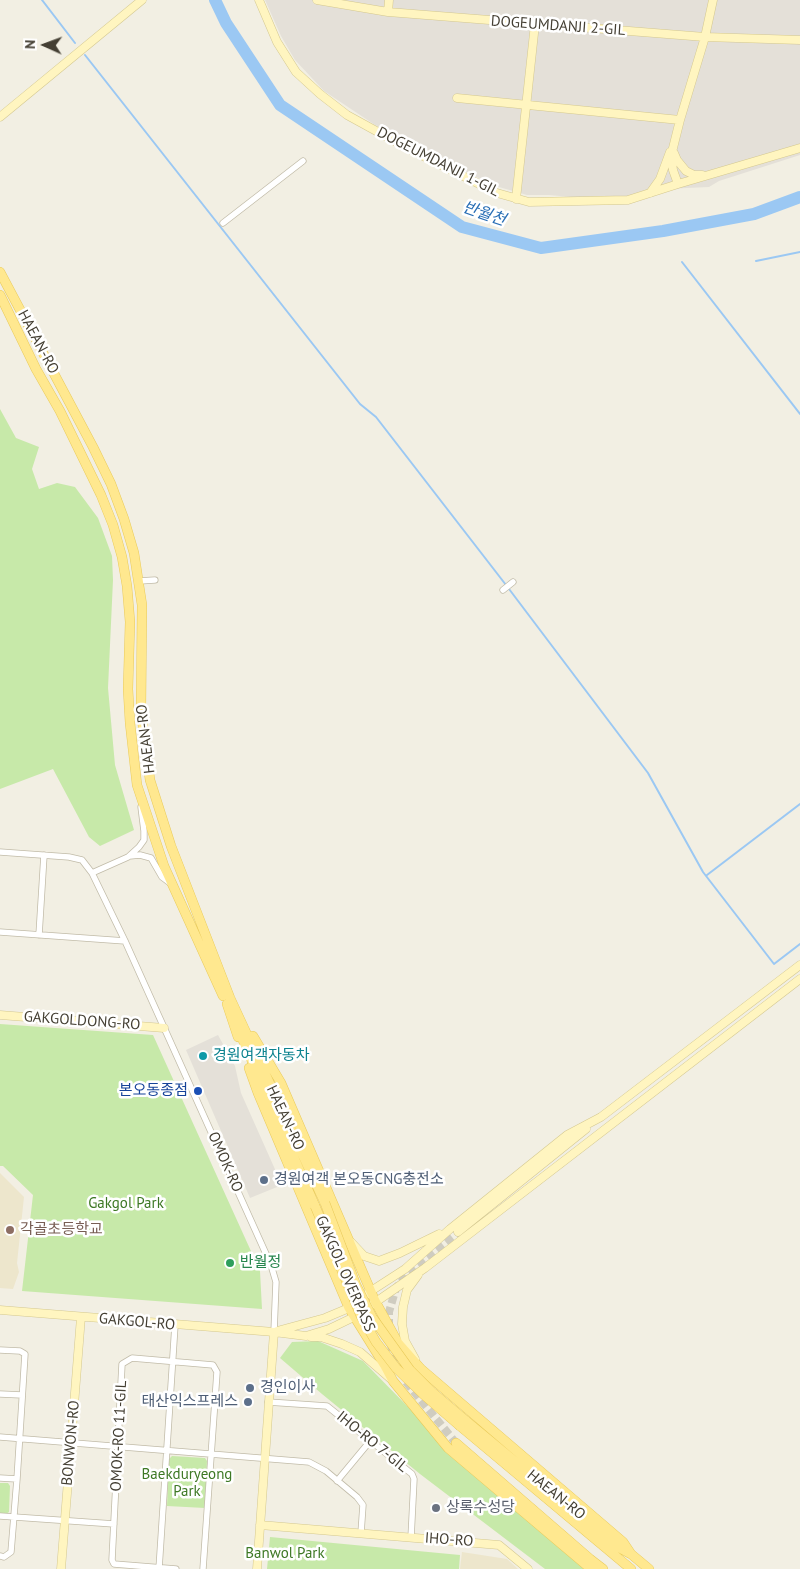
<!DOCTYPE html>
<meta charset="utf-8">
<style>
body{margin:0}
#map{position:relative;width:800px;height:1569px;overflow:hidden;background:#f2efe3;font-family:"PT Sans",sans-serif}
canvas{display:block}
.north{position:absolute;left:20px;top:20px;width:50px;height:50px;-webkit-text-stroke:4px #fff;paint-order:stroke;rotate:272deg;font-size:14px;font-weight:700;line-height:20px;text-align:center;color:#443f33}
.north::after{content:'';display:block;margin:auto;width:18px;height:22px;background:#443f33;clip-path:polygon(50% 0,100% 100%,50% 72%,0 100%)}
</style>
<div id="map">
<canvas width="800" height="1569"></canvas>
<div class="north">N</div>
</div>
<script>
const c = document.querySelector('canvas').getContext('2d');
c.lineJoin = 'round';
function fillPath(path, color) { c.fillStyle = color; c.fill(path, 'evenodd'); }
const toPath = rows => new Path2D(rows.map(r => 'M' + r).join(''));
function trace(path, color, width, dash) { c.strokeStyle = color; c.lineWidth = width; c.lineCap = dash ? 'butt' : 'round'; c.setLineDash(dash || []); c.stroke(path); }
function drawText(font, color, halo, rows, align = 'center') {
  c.font = font + ' "PT Sans","Noto Sans KR",sans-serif'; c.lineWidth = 5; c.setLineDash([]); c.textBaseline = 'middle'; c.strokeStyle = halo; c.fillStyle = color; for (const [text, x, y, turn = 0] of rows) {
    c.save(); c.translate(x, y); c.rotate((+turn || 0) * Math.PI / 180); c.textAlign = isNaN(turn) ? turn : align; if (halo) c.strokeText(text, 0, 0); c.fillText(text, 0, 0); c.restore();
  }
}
const industrial = toPath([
 [265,0,800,0,800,155,719,181,709,187,664,189,615,201,549,195,527,195,492,185,375,125,324,91,295,60,281,36],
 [218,1035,235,1066,241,1093,282,1185,250,1198,186,1050]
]);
const education = toPath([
 [0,1173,24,1197,17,1263,19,1272,13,1289,0,1288],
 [462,1552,507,1559,518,1569,460,1569]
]);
const green = toPath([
 [0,409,16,438,39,447,32,469,39,489,57,483,75,487,98,518,112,556,113,580,108,688,115,765,134,830,100,846,89,837,53,769,0,789],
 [0,1024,153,1035,260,1271,262,1309,22,1291,33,1195,3,1166,0,1166],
 [318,1341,363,1361,413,1412,587,1569,545,1569,420,1474,322,1394,280,1358,292,1342],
 [172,1456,205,1458,207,1461,205,1508,167,1506,169,1459],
 [0,1483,8,1483,10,1486,9,1512,6,1514,0,1514],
 [270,1537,460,1555,459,1569,267,1569]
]);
const stream = toPath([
 [42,0,75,43],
 [85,55,360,404,376,417,506,585,648,773,703,872,774,964,800,944],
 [756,261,800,252],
 [682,262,800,414],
 [707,875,800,804]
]);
const river = toPath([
 [215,0,226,23,280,105,462,227,541,248,663,231,754,214,800,197]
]);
const secondaryTunnel = toPath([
 [389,1327,389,1312,396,1288,412,1269,458,1232],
 [391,1343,392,1353,398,1368],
 [406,1382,456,1443]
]);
const street = toPath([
 [223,223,303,161],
 [139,581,155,580],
 [503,590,513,582],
 [0,852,69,857,82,860,92,873,125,941,271,1265,276,1282,274,1332],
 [130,856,140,855,151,858,162,877,170,883],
 [92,873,128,857,139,847,144,840,144,831,141,807],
 [0,932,125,941],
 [39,935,44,855],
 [0,1350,20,1351,25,1354,17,1479,11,1552,4,1557,0,1556],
 [0,1394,22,1395],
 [268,1402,327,1406,412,1474,414,1479,411,1538],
 [0,1437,309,1462,326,1471,357,1497,363,1505,361,1533],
 [0,1478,17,1479],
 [337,1481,371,1440],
 [0,1516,114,1524],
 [159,1569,175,1325],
 [176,1569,114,1564,112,1560,122,1364,132,1358,213,1365,217,1372,203,1569]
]);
const secondary = toPath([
 [259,0,277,42,296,72,320,94,347,115,409,149,497,193,529,202,628,200,678,184,800,148],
 [317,0,388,12,705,37,800,40],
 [388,12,389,0],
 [457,98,680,120],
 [0,117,142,0],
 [674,153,677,160,686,171,694,175,702,175],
 [678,184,673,170,671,156,680,120,705,37,713,0],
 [650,193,660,179,670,152],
 [516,199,535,24],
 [0,1015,164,1028],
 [458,1232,586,1129],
 [351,1242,364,1256,379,1261,400,1253,439,1234],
 [0,1310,274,1332,306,1336,329,1329,354,1317,425,1268,800,979],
 [277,1331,325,1318,349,1308,371,1291,405,1269,450,1229,567,1135,601,1117,800,965],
 [311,1337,321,1337,342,1344,360,1352,391,1379],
 [415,1359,405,1341,402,1324,403,1307,407,1290,418,1275],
 [260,1525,499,1545,528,1569],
 [61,1569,81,1317],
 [257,1569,274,1332]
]);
const primary = toPath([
 [0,272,93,447,111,484,124,519,134,553,142,605,141,711,150,780,171,846,230,998,325,1203],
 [0,295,36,369,60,411,101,495,113,525,122,557,127,586,130,622,128,689,130,723,137,785,164,866,223,996],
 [227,1004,238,1037],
 [239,1031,315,1206],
 [253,1036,281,1083,375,1301,398,1343,421,1369,623,1542,631,1554],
 [249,1068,258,1093,349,1308,385,1366,393,1381,448,1448,591,1569],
 [465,1420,618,1547,631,1554,649,1569],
 [460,1426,631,1569],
 [456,1443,590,1559,603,1569]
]);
const primaryBridge = toPath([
 [325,1203,356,1285,372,1317,410,1370,432,1392,465,1420],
 [315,1206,361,1316,376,1342,396,1368,423,1394,460,1426]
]);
const markers = [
 [203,1056,5,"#0f9aa8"],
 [198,1091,5,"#1a4fb4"],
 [264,1180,5,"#5c6f8a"],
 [10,1230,5,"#8d6e63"],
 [230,1263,5,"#2e9e5b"],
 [250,1388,5,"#5c6f8a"],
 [248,1402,5,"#5c6f8a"],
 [436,1508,5,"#6b7280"]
];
const streetNames = [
 ["DOGEUMDANJI 2-GIL",558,26,4],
 ["DOGEUMDANJI 1-GIL",438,162,27],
 ["HAEAN-RO",38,342,62],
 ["HAEAN-RO",146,739,-97],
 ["GAKGOLDONG-RO",82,1021,4],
 ["HAEAN-RO",285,1118,65],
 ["OMOK-RO",225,1162,66],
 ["GAKGOL OVERPASS",345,1274,66],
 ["GAKGOL-RO",137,1322,5],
 ["OMOK-RO 11-GIL",119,1436,-87],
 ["IHO-RO 7-GIL",372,1442,39],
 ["BONWON-RO",71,1443,-85],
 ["HAEAN-RO",556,1495,39],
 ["IHO-RO",449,1540,4]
];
const cultureNames = [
 ["경원여객자동차",213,1056]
];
const transitNames = [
 ["본오동종점",188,1091]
];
const serviceNames = [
 ["경원여객 본오동CNG충전소",274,1180],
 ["경인이사",260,1388],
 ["태산익스프레스",238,1402,"right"]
];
const parkNames = [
 ["Gakgol Park",126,1204],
 ["Baekduryeong",187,1475],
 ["Park",187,1492],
 ["Banwol Park",285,1554]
];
const educationNames = [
 ["각골초등학교",20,1230]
];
const leisureNames = [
 ["반월정",240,1263]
];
const worshipNames = [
 ["상록수성당",446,1508]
];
const waterNames = [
 ["반월천",484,214,19]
];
fillPath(industrial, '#e4e0d8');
fillPath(education, '#ede6cc');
fillPath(green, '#c7e9a9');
trace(stream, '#9bc8f3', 2);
trace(river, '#9bc8f3', 12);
trace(secondaryTunnel, '#cfccc0', 8, [8, 4]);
trace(street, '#c1bba8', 7);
trace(secondary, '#d4c890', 9);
trace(primary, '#e9ca5a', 10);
trace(street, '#fff', 5.5);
trace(secondary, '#fff5c0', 8);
trace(primary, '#ffe88f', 9);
trace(primaryBridge, '#e9ca5a', 10, []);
trace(primaryBridge, '#ffe88f', 9);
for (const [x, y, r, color] of markers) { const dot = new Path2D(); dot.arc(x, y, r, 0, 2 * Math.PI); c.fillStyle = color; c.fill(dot); trace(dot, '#fff', 2); }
drawText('15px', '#443f33', '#fff', streetNames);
drawText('15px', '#0d838f', '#fff', cultureNames, 'left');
drawText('15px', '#164399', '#fff', transitNames, 'right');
drawText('15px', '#4e5e75', '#fff', serviceNames, 'left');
drawText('15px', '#3d7824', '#fff', parkNames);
drawText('15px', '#785e54', '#fff', educationNames, 'left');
drawText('15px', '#27864d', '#fff', leisureNames, 'left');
drawText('15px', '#5b616d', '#fff', worshipNames, 'left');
drawText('italic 16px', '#286eb5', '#fff', waterNames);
</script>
